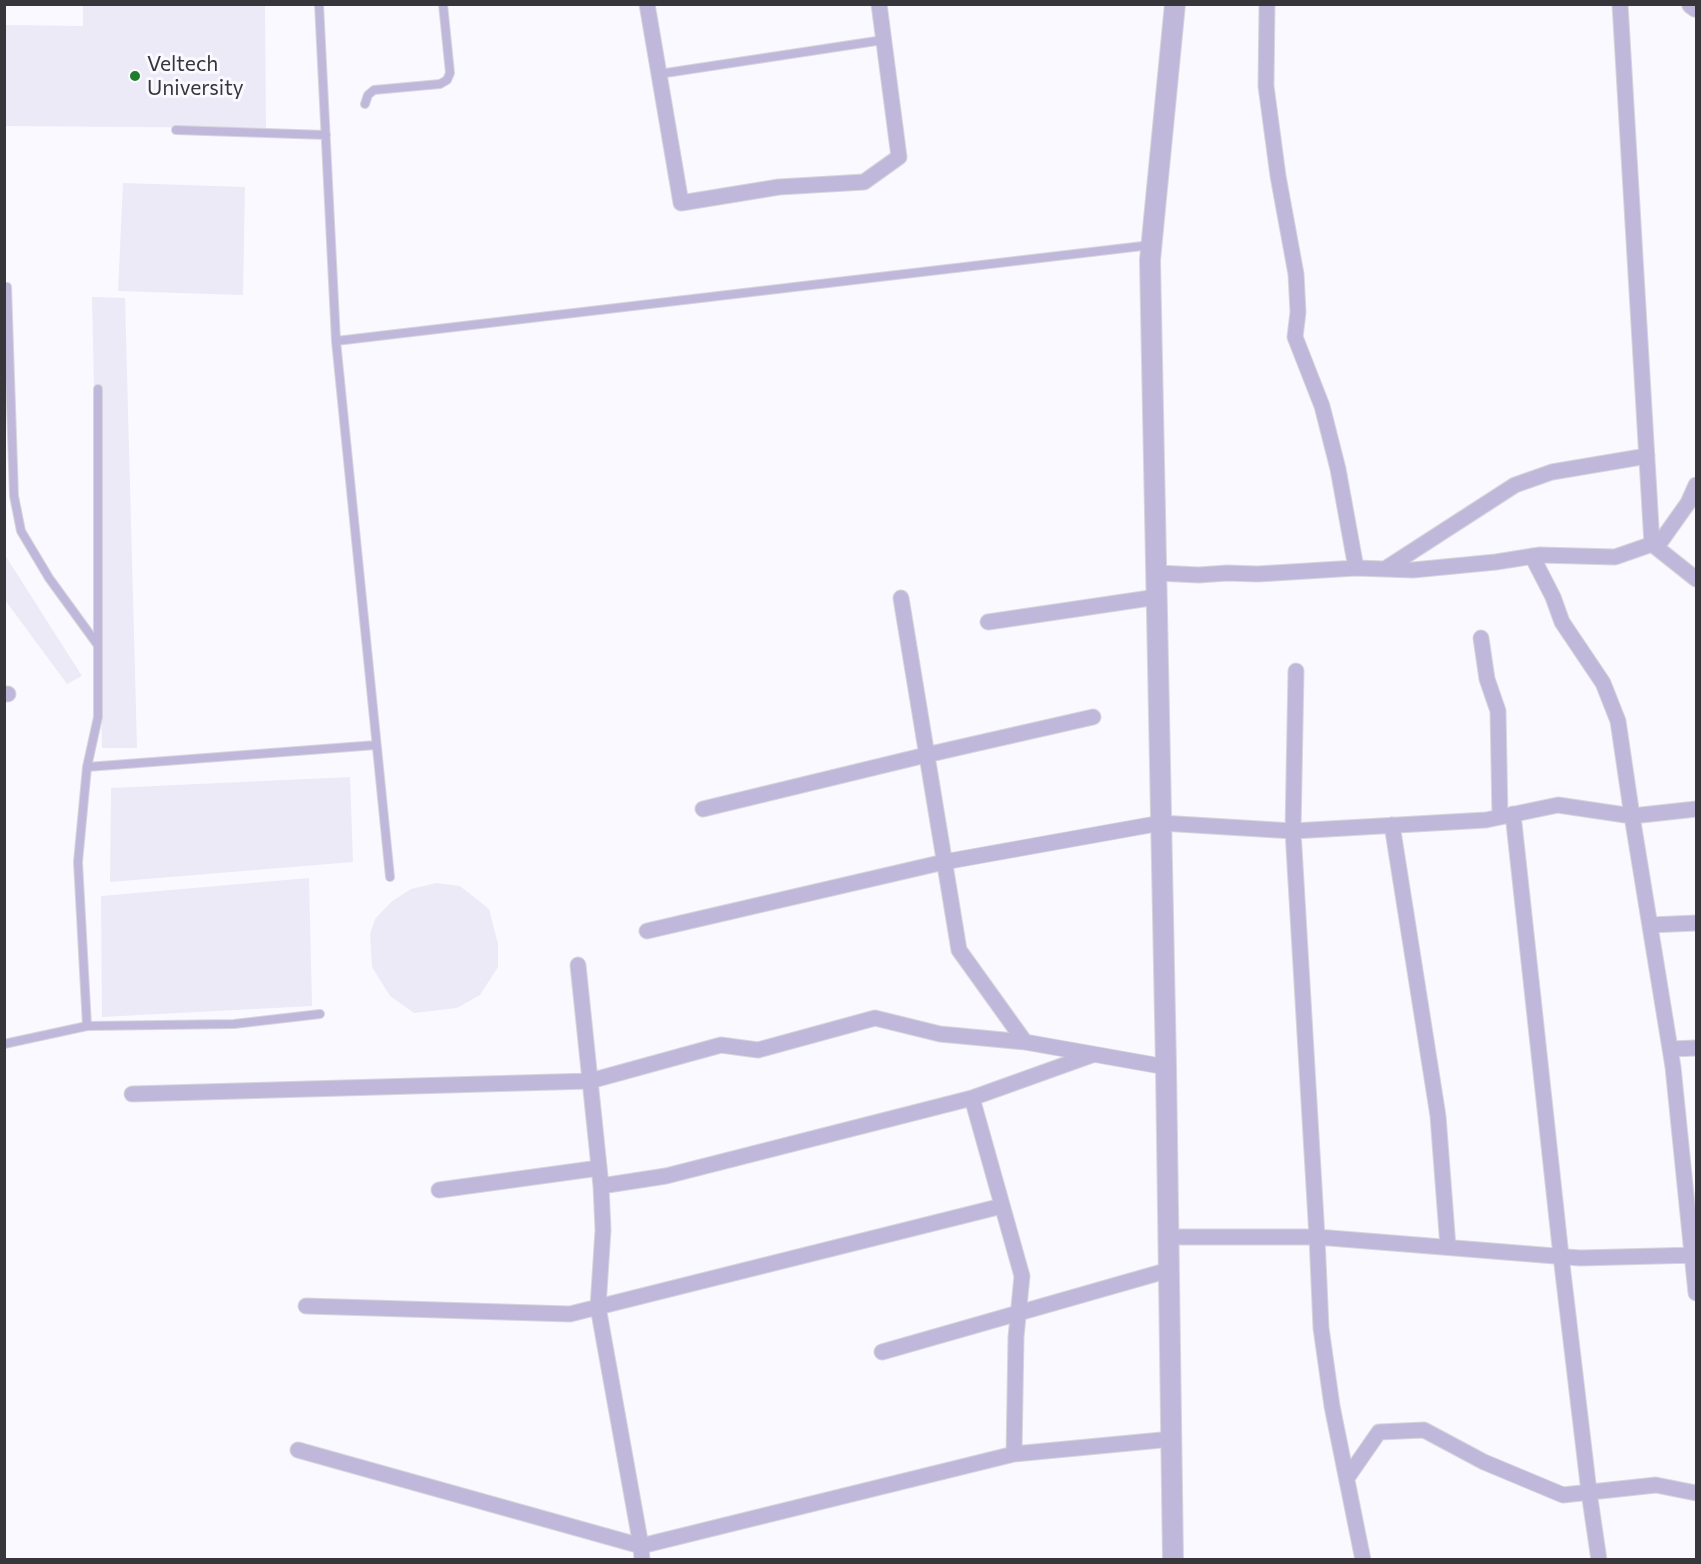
<!DOCTYPE html>
<style>
body{margin:0}
#map{position:relative;width:1701px;height:1564px;overflow:hidden;background:#faf9ff;font-family:Commissioner,sans-serif}
canvas{display:block}
.frame{position:absolute;inset:0;border:6px solid #37363b;pointer-events:none}
</style>
<div id="map">
<canvas width="1701" height="1564"></canvas>
<div class="frame"></div>
</div>
<script>
const c = document.querySelector('canvas').getContext('2d');
c.lineJoin = 'round';
function fillPath(path, color) { c.fillStyle = color; c.fill(path, 'evenodd'); }
const toPath = rows => new Path2D(rows.map(r => 'M' + r).join(''));
function trace(path, color, width, dash) { c.strokeStyle = color; c.lineWidth = width; c.lineCap = dash ? 'butt' : 'round'; c.setLineDash(dash || []); c.stroke(path); }
function drawText(font, color, halo, rows, align = 'center') {
  c.font = font + ' Commissioner,sans-serif'; c.lineWidth = 6; c.setLineDash([]); c.textBaseline = 'middle'; c.strokeStyle = halo; c.fillStyle = color; for (const [text, x, y, turn = 0] of rows) {
    c.save(); c.translate(x, y); c.rotate((+turn || 0) * Math.PI / 180); c.textAlign = isNaN(turn) ? turn : align; if (halo) c.strokeText(text, 0, 0); c.fillText(text, 0, 0); c.restore();
  }
}
const built = toPath([
 [83,5,265,5,266,128,5,126,4,25,83,26],
 [123,183,245,187,243,295,118,291],
 [92,297,125,298,137,748,102,748],
 [5,555,82,676,67,684,5,600],
 [350,777,353,862,110,882,111,788],
 [309,878,312,1006,102,1017,101,896],
 [436,883,460,886,489,909,498,944,498,967,480,995,457,1008,414,1013,390,996,372,967,370,934,375,919,391,902,411,889]
]);
const service = toPath([
 [319,4,336,341,390,877],
 [659,74,883,40],
 [365,104,368,95,374,90,440,84,447,80,450,73,443,4],
 [176,130,326,135],
 [7,287,14,496,21,531,49,578,97,644],
 [336,341,1151,245],
 [98,389,98,717,87,767,78,862,87,1026,234,1024,320,1014],
 [87,767,376,745],
 [4,1044,87,1026]
]);
const minor = toPath([
 [647,4,681,203,779,187,864,182,899,157,879,4],
 [1267,4,1266,86,1278,176,1296,274,1298,312,1295,337,1322,406,1338,469,1356,568],
 [1620,4,1652,544,1696,579],
 [1532,556,1553,597,1562,622,1603,683,1618,721,1632,816,1673,1067,1696,1293],
 [1385,569,1515,485,1552,472,1647,456],
 [1157,573,1199,575,1227,573,1258,574,1356,568,1413,570,1496,562,1540,555,1615,557,1661,541,1688,503,1696,485],
 [901,598,959,950,1025,1042],
 [988,622,1157,597],
 [1481,638,1487,679,1498,711,1500,817],
 [1296,671,1293,831,1317,1237,1321,1328,1332,1406,1363,1560],
 [4,694,8,694],
 [703,809,926,755,1093,717],
 [1513,814,1561,1256,1589,1492,1599,1560],
 [1392,825,1438,1116,1448,1247],
 [1650,925,1696,923],
 [647,931,944,862,1161,823,1293,831,1486,820,1558,805,1632,816,1696,809],
 [578,965,601,1186,603,1230,598,1307,641,1546,642,1560],
 [1670,1049,1696,1048],
 [132,1094,590,1081,721,1045,758,1050,875,1018,940,1034,1025,1042,1166,1067],
 [972,1098,1022,1276,1016,1337,1014,1454],
 [601,1186,666,1176,972,1098,1092,1055],
 [439,1190,599,1168],
 [1169,1237,1317,1237,1580,1258,1696,1255],
 [306,1306,570,1314,1002,1206],
 [882,1352,1169,1270],
 [298,1450,641,1546,1014,1454,1172,1439],
 [1347,1478,1379,1432,1424,1430,1484,1462,1563,1495,1656,1485,1696,1493]
]);
const tertiary = toPath([
 [1692,4,1696,7],
 [1173,1560,1166,1067,1150,260,1175,4]
]);
const markers = [
 [135,76,6,"#207d2d"]
];
const poiNames = [
 ["Veltech",147,64],
 ["University",147,88]
];
fillPath(built, '#eceaf6');
trace(service, '#d7d6dc', 10);
trace(minor, '#d7d6dc', 17);
trace(tertiary, '#d7d6dc', 22);
trace(service, '#c0b8da', 8);
trace(minor, '#c0b8da', 15);
trace(tertiary, '#c0b8da', 20);
for (const [x, y, r, color] of markers) { const dot = new Path2D(); dot.arc(x, y, r, 0, 2 * Math.PI); c.fillStyle = color; c.fill(dot); trace(dot, '#faf9ff', 2); }
drawText('21px', '#37363b', '#faf9ff', poiNames, 'left');
</script>
